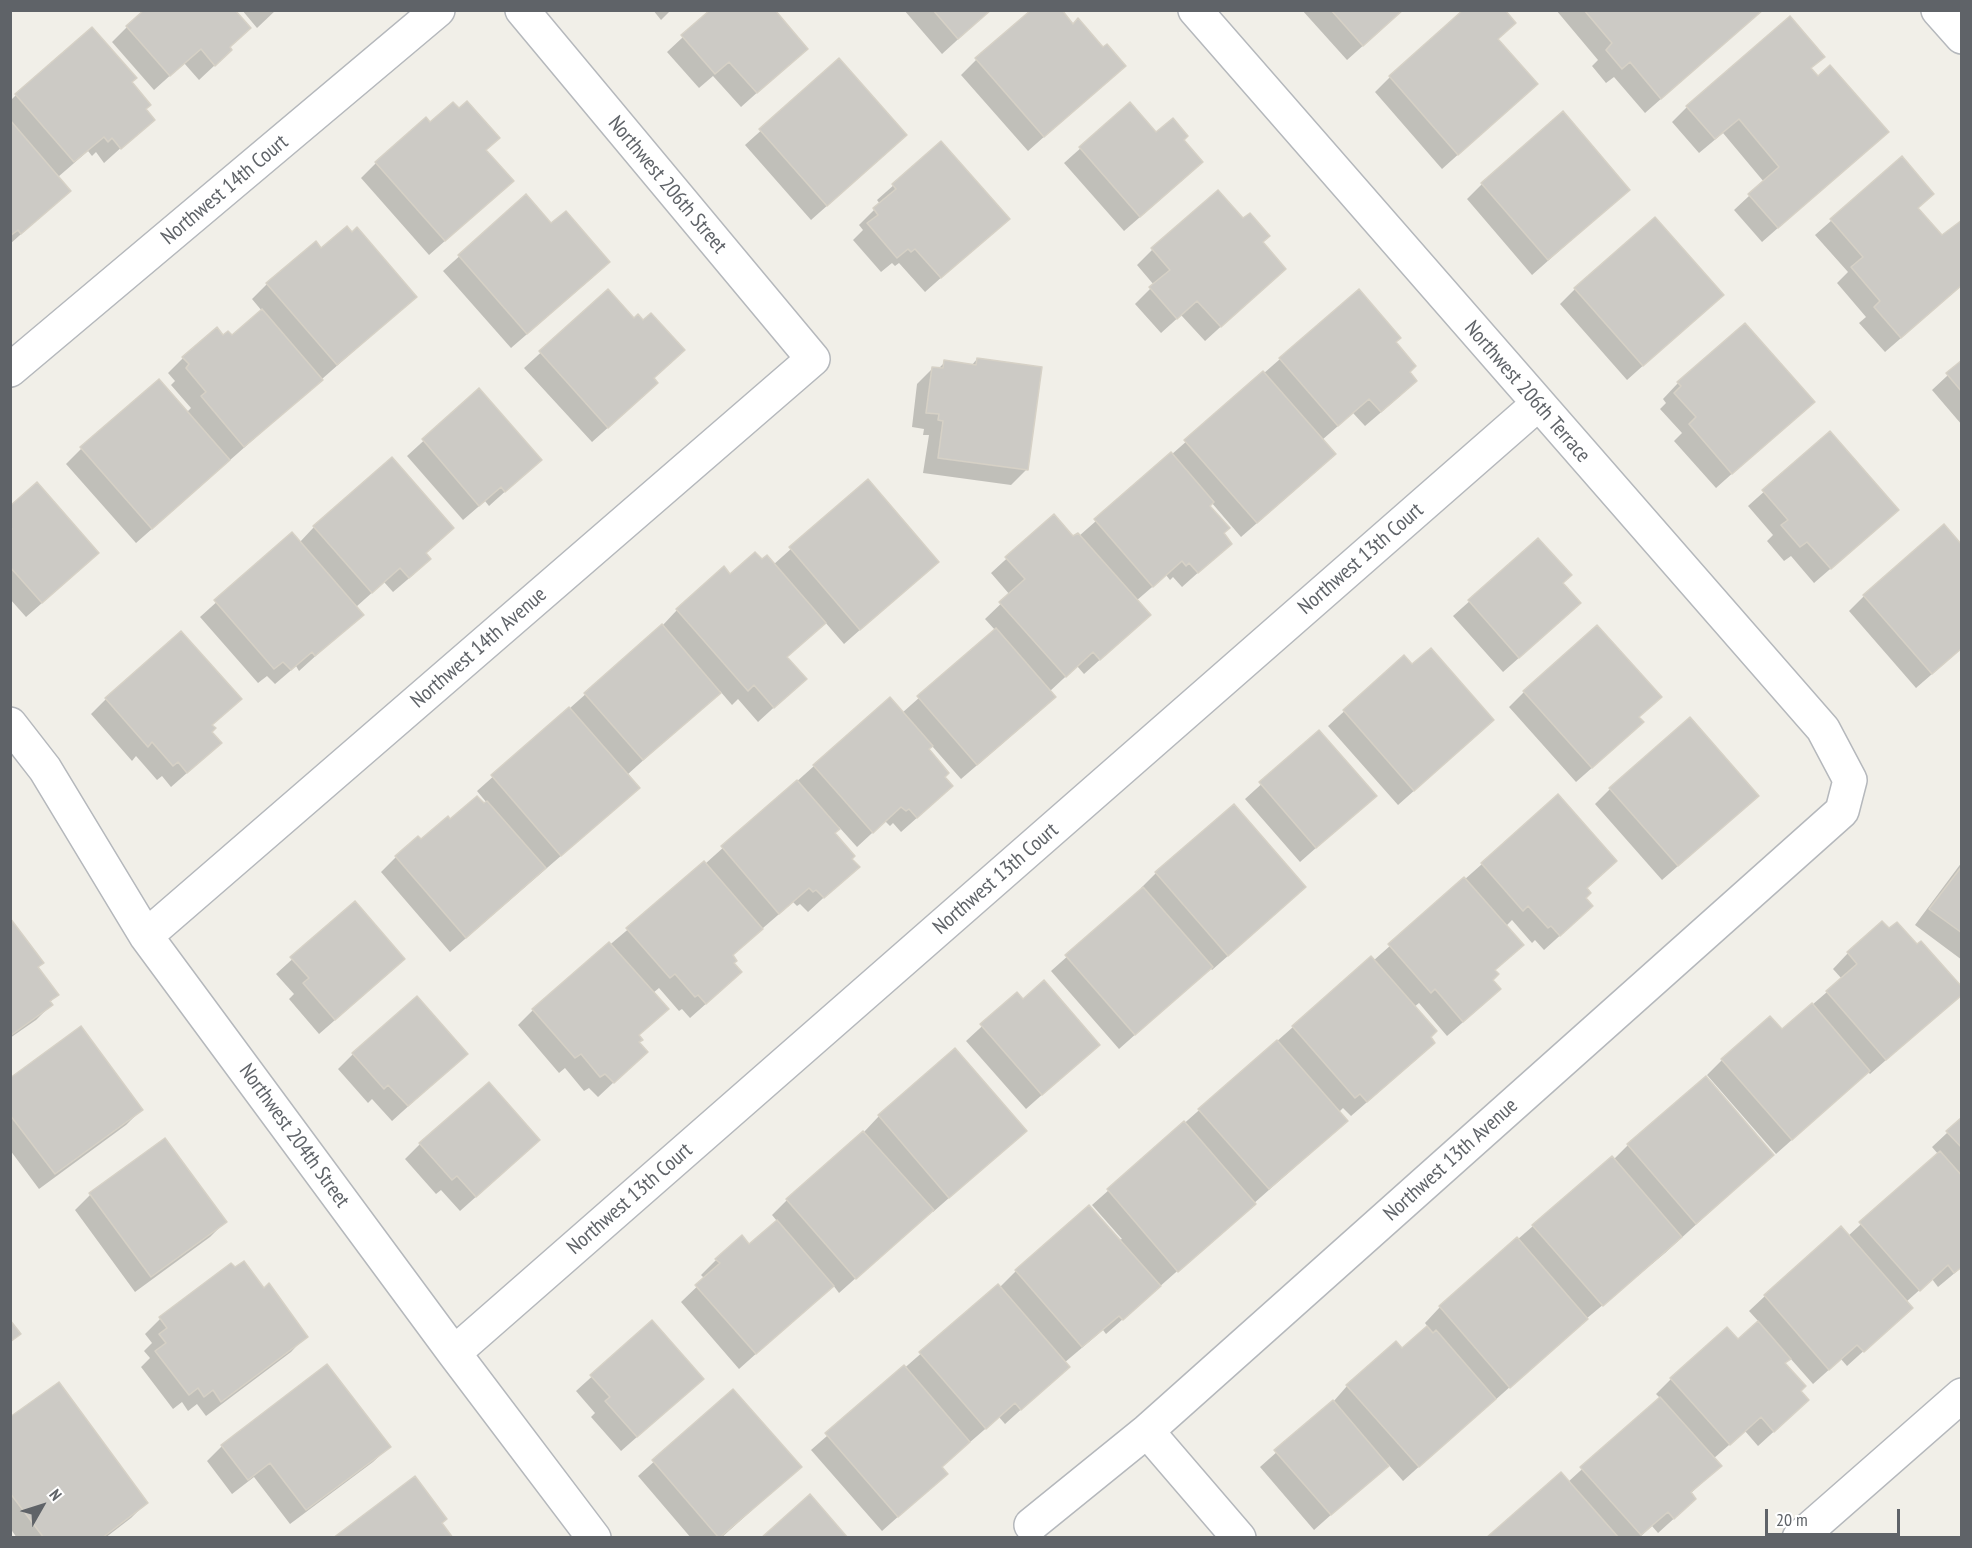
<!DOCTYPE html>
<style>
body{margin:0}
#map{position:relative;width:1972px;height:1548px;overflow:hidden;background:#f1efe8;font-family:"PT Sans Narrow",sans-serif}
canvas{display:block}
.frame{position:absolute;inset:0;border:12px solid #5f6368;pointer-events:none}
.north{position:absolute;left:12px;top:1476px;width:60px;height:60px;-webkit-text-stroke:4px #fff;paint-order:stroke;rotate:51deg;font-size:16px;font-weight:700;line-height:24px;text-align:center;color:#5f6368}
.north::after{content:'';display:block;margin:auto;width:21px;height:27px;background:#5f6368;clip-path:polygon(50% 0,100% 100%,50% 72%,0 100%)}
.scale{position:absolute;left:1765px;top:1509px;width:135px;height:27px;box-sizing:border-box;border:3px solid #5f6368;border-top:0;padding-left:8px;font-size:18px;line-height:21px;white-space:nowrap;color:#5f6368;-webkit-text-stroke:4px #fff;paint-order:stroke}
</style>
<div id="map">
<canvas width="1972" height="1548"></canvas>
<div class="frame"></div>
<div class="north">N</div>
<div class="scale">20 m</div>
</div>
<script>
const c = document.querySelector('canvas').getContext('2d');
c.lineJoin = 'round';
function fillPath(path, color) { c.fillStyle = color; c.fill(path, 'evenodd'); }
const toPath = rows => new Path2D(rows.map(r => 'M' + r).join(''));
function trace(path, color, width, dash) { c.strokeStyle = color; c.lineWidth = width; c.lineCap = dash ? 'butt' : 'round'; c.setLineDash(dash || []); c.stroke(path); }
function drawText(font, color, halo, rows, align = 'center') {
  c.font = font + ' "PT Sans Narrow",sans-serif'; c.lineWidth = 5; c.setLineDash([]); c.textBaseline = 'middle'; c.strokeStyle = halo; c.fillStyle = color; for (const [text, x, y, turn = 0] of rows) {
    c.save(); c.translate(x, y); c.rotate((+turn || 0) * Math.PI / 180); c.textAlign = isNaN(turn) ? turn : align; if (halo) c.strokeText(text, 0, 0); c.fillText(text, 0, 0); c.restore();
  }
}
const shadow = toPath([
 [242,10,276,10,257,28],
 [653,10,671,10,661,20],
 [712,10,806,49,741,107,713,76,699,88,667,52],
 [904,10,990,10,942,54],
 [1302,10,1403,10,1347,60],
 [1556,10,1762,10,1645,113,1614,77,1606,83,1592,66,1598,60],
 [1514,23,1497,40,1520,99,1442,169,1375,92,1390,77],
 [1073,26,1124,66,1028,151,961,75,976,60],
 [127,27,228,48,215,65,199,80,184,63,154,90,112,42],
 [839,60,890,150,811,220,745,145],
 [1810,69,1818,78,1887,132,1762,242,1734,210,1764,182,1723,133,1699,153,1672,122,1687,107],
 [130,83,145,109,153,119,104,163,96,152,92,156,88,151,58,177,69,191,10,244,10,101,16,95],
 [1130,104,1156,135,1181,140,1186,177,1124,231,1064,163],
 [430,124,485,151,496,196,429,255,361,178,376,163],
 [941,143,1007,219,925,292,899,263,895,266,892,263,881,272,853,240,863,230,859,225,880,204,877,200],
 [1901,159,1932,194,1917,209,1962,285,1885,352,1859,323,1866,317,1837,283,1848,272,1815,235],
 [1482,184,1628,190,1532,275,1467,199],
 [526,196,593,277,511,348,443,271],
 [1261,243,1284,269,1205,341,1181,315,1161,333,1135,304,1154,285,1137,265,1152,250],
 [321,250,415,297,136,543,66,464,82,448,186,413,191,408,171,385,175,381,168,373,183,358,223,337,232,337,262,311,252,299,267,284],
 [1575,289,1722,295,1627,380,1560,304],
 [608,291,641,398,592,442,524,368],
 [1394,342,1408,372,1400,396,1365,426,1353,413,1322,440,1319,469,1241,537,1211,502,1208,506,1222,534,1230,544,1182,587,1173,577,1170,580,1166,575,1136,601,1133,630,1084,674,1077,666,1049,692,1054,697,1039,712,961,779,932,746,927,750,943,777,936,801,901,832,893,823,890,826,885,821,857,847,839,827,834,833,857,867,808,912,800,904,797,906,793,902,763,928,732,956,732,964,725,987,690,1018,682,1009,679,1011,659,988,653,993,667,1009,638,1036,638,1043,646,1052,598,1097,589,1088,584,1091,565,1068,559,1073,518,1025,533,1010,705,864,814,766,902,713,995,630,985,619,1010,595,991,573,1053,516,1073,538,1079,536,1280,359],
 [977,359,1026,470,1011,485,923,473,929,435,923,435,924,429,912,427,917,384,933,368,938,369,945,362,971,366],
 [1962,362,1962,425,1932,390],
 [1678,383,1812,402,1716,488,1674,441,1682,433,1660,409,1666,403,1663,399],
 [479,390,540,460,489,506,485,501,463,520,407,456],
 [1830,433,1881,525,1814,583,1791,556,1784,561,1767,541,1773,535,1748,506],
 [867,481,937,562,844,644,825,622,786,658,805,679,758,722,738,699,732,705,720,691,627,775,622,803,450,952,381,872,396,857,450,821,484,805,487,803,477,791,662,626,677,610,730,576,762,562,773,565],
 [10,508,82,568,26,617,10,599],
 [314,527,425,553,414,574,393,592,384,582,356,607,362,614,299,671,296,666,275,684,267,676,258,683,200,617,291,535,299,543],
 [1538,540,1562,583,1564,618,1503,672,1453,616],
 [1864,596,1962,648,1916,688,1849,611],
 [1404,657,1477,735,1398,805,1328,726],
 [1524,692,1638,718,1627,737,1576,782,1509,707],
 [106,699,240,699,211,726,204,758,171,787,162,776,157,780,136,756,132,761,91,714],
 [1319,732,1375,796,1300,862,1245,799],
 [1610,789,1741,811,1662,880,1595,804],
 [1962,862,1962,960,1915,925],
 [1482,864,1585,889,1576,921,1544,950,1535,940,1532,943,1512,920,1506,926,1522,945,1494,971,1484,1004,1447,1036,1419,1003,1414,1007,1433,1042,1418,1058,1351,1116,1343,1108,1339,1112,1330,1136,1106,1334,1103,1330,1064,1363,1068,1367,1005,1424,999,1417,969,1443,968,1441,941,1468,946,1474,882,1531,811,1450,998,1286,999,1288,1016,1271,1122,1239,1092,1205,1293,1027,1373,961],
 [1156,873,1289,902,1212,970,1210,968,1119,1049,1051,971,1142,890,1141,888],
 [354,903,388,974,319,1034,289,999,294,994,276,974],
 [10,920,37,968,57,995,49,1003,51,1005,36,1020,10,1038],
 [1889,931,1962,994,1870,1074,1868,1072,1776,1154,1707,1075,1722,1060,1782,1031,1842,979,1833,969,1848,953],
 [1017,994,1023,1001,1098,1045,1026,1109,966,1041],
 [955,1050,1025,1131,933,1212,931,1211,839,1293,833,1285,739,1369,681,1302,705,1279,701,1275,716,1260,749,1246,777,1221,772,1215,787,1200,864,1132,879,1116],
 [353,1054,466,1054,392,1121,372,1099,368,1103,338,1069],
 [10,1080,141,1110,126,1125,39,1189,10,1150],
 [1962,1119,1962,1267,1938,1287,1932,1279,1906,1302,1911,1308,1847,1366,1841,1359,1813,1384,1790,1358,1784,1364,1799,1391,1792,1415,1758,1446,1745,1431,1713,1459,1720,1466,1690,1494,1679,1514,1658,1533,1652,1526,1639,1538,1489,1538,1568,1482,1660,1398,1656,1394,1671,1379,1738,1341,1759,1322,1749,1311,1765,1296,1841,1228,1848,1236,1938,1154,1932,1147],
 [420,1144,523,1155,460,1211,441,1190,436,1194,405,1159],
 [1628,1145,1772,1155,1665,1253,1586,1319,1493,1402,1492,1401,1403,1481,1388,1464,1314,1530,1260,1467,1333,1402,1347,1386,1402,1350,1428,1327,1425,1323,1440,1307,1533,1226,1613,1160],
 [90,1195,225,1222,210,1237,135,1292,75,1210],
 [231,1265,263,1290,306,1336,291,1352,206,1416,197,1404,188,1411,182,1402,173,1409,141,1367,150,1358,144,1351,152,1343,145,1334,160,1319],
 [652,1322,686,1394,621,1451,591,1417,595,1413,576,1391],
 [733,1391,800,1467,721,1538,691,1538,638,1476],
 [10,1419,146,1503,131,1518,105,1538,17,1538,10,1528],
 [222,1446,389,1447,373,1462,290,1524,254,1477,232,1494,207,1461]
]);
const building = toPath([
 [144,10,235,10,251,28,230,47,232,50,215,66,201,49,170,76,126,26,144,10],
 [710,10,775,10,808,49,757,93,729,62,715,74,681,35,710,10],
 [933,10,991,10,958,39,933,10],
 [1031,10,1062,10,1073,24,1078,18,1103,47,1107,44,1126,66,1044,137,975,58,1031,10],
 [1331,10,1403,10,1363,46,1331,10],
 [1463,10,1505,10,1516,23,1498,39,1538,84,1458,155,1389,76,1463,10],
 [1584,10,1763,10,1661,99,1630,62,1622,69,1606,50,1612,43,1584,10],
 [1790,16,1825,57,1811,68,1818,76,1830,65,1889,132,1778,228,1748,194,1779,167,1739,119,1715,139,1686,106,1790,16],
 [92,27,137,78,132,82,151,105,146,109,155,120,121,149,112,138,108,142,104,137,74,162,15,94,92,27],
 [839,58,907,135,827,206,759,129,839,58],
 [467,101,500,138,486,150,514,181,445,241,375,162,426,117,430,122,453,102,459,108,467,101],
 [1130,102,1156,132,1173,118,1188,136,1184,140,1203,162,1140,217,1079,147,1130,102],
 [1563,111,1630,190,1548,260,1481,183,1563,111],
 [10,120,71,191,21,234,18,230,10,236,10,120],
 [941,141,1010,219,941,278,915,249,911,252,908,249,897,258,867,223,878,215,873,208,896,189,892,184,941,141],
 [1902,156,1934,194,1918,208,1942,235,1962,220,1962,285,1901,338,1874,307,1880,301,1851,267,1863,257,1830,219,1902,156],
 [1218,190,1243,218,1250,213,1270,236,1263,242,1286,269,1221,327,1197,301,1177,319,1149,287,1170,270,1151,248,1218,190],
 [526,194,551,223,566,211,610,262,527,334,458,255,526,194],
 [1655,217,1724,295,1643,366,1574,288,1655,217],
 [347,226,352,232,357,227,417,297,337,365,266,283,316,241,321,248,347,226],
 [608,289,634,318,638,314,643,320,651,313,685,350,654,378,658,383,608,428,539,351,608,289],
 [1359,289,1401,338,1396,342,1416,366,1410,372,1417,381,1381,412,1369,399,1338,426,1279,358,1359,289],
 [262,309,323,380,244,447,201,396,206,392,186,368,189,364,182,357,217,327,223,335,228,331,232,335,262,309],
 [1745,323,1815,402,1732,474,1689,424,1696,417,1674,393,1681,386,1677,382,1745,323],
 [977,358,1042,367,1028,470,938,458,943,421,938,420,939,414,926,413,932,367,943,368,944,360,976,365,977,358],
 [1962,360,1962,392,1946,373,1962,360],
 [1263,371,1336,454,1257,523,1184,440,1263,371],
 [159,379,230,460,152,529,80,447,159,379],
 [479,388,542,460,505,492,501,487,479,506,422,439,479,388],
 [1830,431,1899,510,1831,569,1807,542,1800,547,1781,525,1788,520,1762,490,1830,431],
 [1171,452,1214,502,1210,506,1230,528,1224,533,1232,544,1198,573,1189,563,1186,566,1182,561,1153,587,1094,519,1171,452],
 [392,457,454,528,426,553,431,559,409,578,400,568,372,593,313,526,392,457],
 [868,479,939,562,860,630,789,547,868,479],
 [37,482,99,553,42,603,10,567,10,531,12,529,10,527,10,506,37,482],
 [1054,514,1073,536,1078,533,1151,615,1100,660,1093,652,1066,677,999,602,1025,579,1005,557,1054,514],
 [1944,524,1962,545,1962,648,1932,674,1863,595,1944,524],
 [292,532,364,615,315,656,312,652,291,670,283,662,274,669,214,600,292,532],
 [1538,538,1572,575,1563,583,1581,603,1519,658,1468,600,1538,538],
 [755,552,762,559,767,555,826,623,787,657,807,679,774,708,754,685,748,691,676,609,724,566,730,574,755,552],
 [662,624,721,693,643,760,584,693,662,624],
 [1597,625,1662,697,1639,717,1644,722,1592,768,1523,691,1597,625],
 [996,628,1056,697,977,765,917,696,996,628],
 [181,631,242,699,212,725,216,728,212,732,222,743,187,773,178,762,173,766,152,742,148,747,105,698,181,631],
 [1431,648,1494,720,1414,791,1343,710,1404,655,1412,664,1431,648],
 [890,697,933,746,929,749,949,773,945,777,953,786,917,818,909,809,906,811,901,807,873,833,813,765,890,697],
 [569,707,640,788,561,856,491,775,569,707],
 [1690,717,1759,796,1678,866,1609,788,1690,717],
 [1319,730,1377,796,1316,848,1259,782,1319,730],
 [797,780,840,829,835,833,855,856,852,859,860,867,824,898,816,890,813,892,809,888,779,914,721,846,797,780],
 [1558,794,1617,861,1587,888,1591,893,1586,898,1593,906,1560,936,1551,926,1548,928,1528,906,1523,911,1481,863,1558,794],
 [477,796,484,803,487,801,546,868,466,938,395,856,418,836,421,839,448,816,450,819,477,796],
 [1234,804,1306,887,1228,956,1155,872,1234,804],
 [704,861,763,929,733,955,737,961,734,963,742,972,706,1004,698,995,695,997,675,974,670,978,626,928,704,861],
 [1962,866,1962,933,1929,909,1962,866],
 [1464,877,1524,945,1495,970,1499,974,1493,980,1501,989,1463,1022,1435,989,1431,993,1388,944,1464,877],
 [1143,887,1213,967,1135,1035,1065,955,1143,887],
 [355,901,405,959,335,1020,303,983,309,978,290,957,355,901],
 [10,918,44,963,38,967,59,995,50,1001,53,1005,10,1036,10,918],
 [1882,921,1889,928,1897,922,1917,944,1921,941,1962,987,1962,995,1886,1060,1826,991,1857,964,1847,952,1882,921],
 [609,942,669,1009,639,1035,643,1040,639,1042,648,1052,614,1083,605,1074,600,1077,581,1054,575,1058,532,1009,609,942],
 [1371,956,1437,1031,1431,1037,1435,1043,1367,1102,1360,1094,1355,1098,1292,1026,1371,956],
 [1044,980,1100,1045,1042,1095,980,1024,1017,992,1023,999,1044,980],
 [417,996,468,1054,408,1106,388,1085,384,1089,352,1053,417,996],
 [1812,1003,1870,1071,1792,1140,1721,1059,1770,1016,1782,1029,1812,1003],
 [81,1026,143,1110,55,1174,10,1115,10,1078,81,1026],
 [1277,1040,1348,1121,1269,1189,1198,1109,1277,1040],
 [955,1048,1027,1131,949,1198,878,1115,955,1048],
 [1706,1076,1774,1155,1696,1224,1627,1144,1706,1076],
 [489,1082,540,1140,476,1197,457,1176,452,1180,419,1143,489,1082],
 [1962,1117,1962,1148,1946,1131,1962,1117],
 [1184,1121,1256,1204,1178,1272,1107,1189,1184,1121],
 [863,1131,934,1210,856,1279,786,1199,863,1131],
 [165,1138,227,1222,151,1277,89,1193,165,1138],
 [1940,1151,1962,1176,1962,1267,1954,1273,1948,1265,1920,1291,1859,1222,1940,1151],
 [1612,1156,1682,1237,1603,1306,1532,1225,1612,1156],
 [1089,1205,1161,1286,1123,1320,1119,1316,1082,1347,1015,1270,1089,1205],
 [777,1220,834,1286,756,1354,695,1285,720,1263,715,1259,742,1235,749,1244,777,1220],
 [1841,1226,1913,1308,1864,1352,1857,1345,1829,1370,1764,1295,1841,1226],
 [1517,1237,1588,1319,1510,1388,1439,1306,1517,1237],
 [244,1261,264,1288,269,1283,308,1337,221,1402,213,1390,204,1397,198,1388,189,1395,155,1351,166,1343,159,1334,167,1328,159,1317,231,1263,235,1267,244,1261],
 [998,1284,1070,1367,1021,1410,1015,1403,986,1429,919,1352,998,1284],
 [10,1320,21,1334,10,1342,10,1320],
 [652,1320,704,1379,637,1437,605,1401,610,1397,590,1375,652,1320],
 [1758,1321,1791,1359,1785,1363,1806,1386,1801,1391,1809,1400,1774,1432,1761,1417,1730,1445,1670,1378,1727,1327,1738,1339,1758,1321],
 [1427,1326,1433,1333,1436,1330,1496,1399,1419,1467,1346,1385,1396,1341,1402,1348,1427,1326],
 [327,1364,391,1447,306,1510,270,1463,248,1480,221,1445,327,1364],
 [904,1365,970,1442,942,1467,948,1474,898,1517,825,1433,904,1365],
 [59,1382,148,1503,102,1538,44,1538,10,1493,10,1417,59,1382],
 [733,1389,802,1467,719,1538,652,1460,733,1389],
 [1660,1397,1722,1466,1691,1492,1696,1499,1674,1519,1668,1512,1641,1535,1580,1467,1660,1397],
 [1333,1400,1389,1466,1331,1515,1274,1450,1333,1400],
 [1561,1472,1619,1538,1486,1538,1561,1472],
 [415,1476,447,1519,442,1523,453,1538,333,1538,415,1476],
 [810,1494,848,1538,761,1538,810,1494]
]);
const minor = toPath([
 [1938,10,1962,37],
 [10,370,438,10],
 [10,724,45,769,146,936,454,1353,594,1538],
 [146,936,813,359,522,10],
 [454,1353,1538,404],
 [1147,1431,1239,1538],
 [1031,1525,1147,1431,1842,811,1850,780,1823,729,1195,10],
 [1799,1538,1962,1395]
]);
const streetNames = [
 ["Northwest 206th Street",667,185,50],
 ["Northwest 14th Court",225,190,-40],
 ["Northwest 206th Terrace",1527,392,49],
 ["Northwest 13th Court",1361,559,-41],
 ["Northwest 14th Avenue",479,648,-41],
 ["Northwest 13th Court",996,879,-41],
 ["Northwest 204th Street",294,1136,54],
 ["Northwest 13th Avenue",1451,1160,-42],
 ["Northwest 13th Court",630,1199,-41]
];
fillPath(shadow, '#0003');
fillPath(building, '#cccac5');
trace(building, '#d6d1c6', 1.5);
trace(minor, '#b5b8bc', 36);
trace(minor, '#fff', 33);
drawText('21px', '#5f6368', '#fff', streetNames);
</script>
